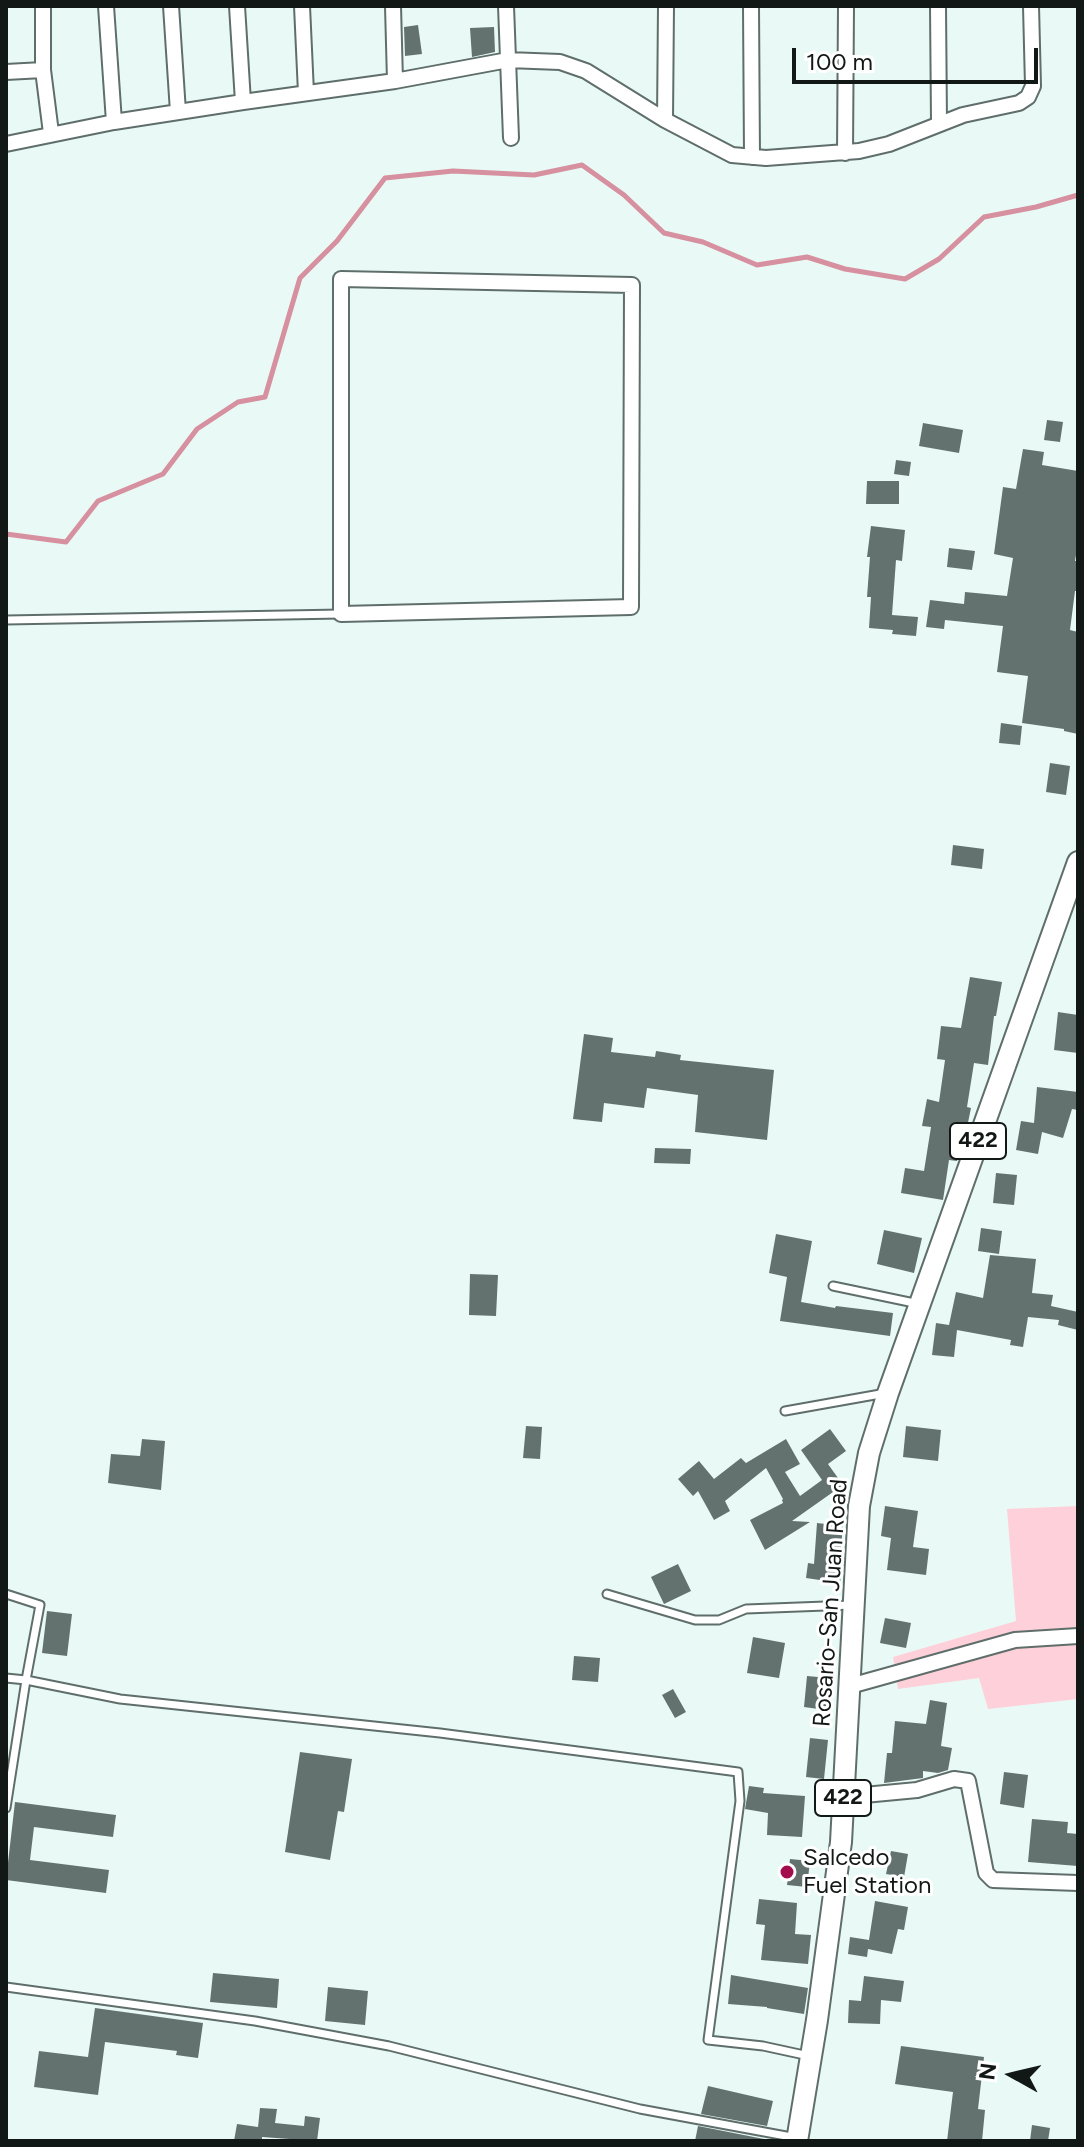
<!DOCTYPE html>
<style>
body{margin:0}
#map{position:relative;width:1084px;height:2147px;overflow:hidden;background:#e9faf6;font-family:Figtree,sans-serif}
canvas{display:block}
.frame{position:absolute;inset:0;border:8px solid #121816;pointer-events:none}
.north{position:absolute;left:972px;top:2035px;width:80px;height:80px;-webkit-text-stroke:6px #fff;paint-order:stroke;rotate:278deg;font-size:22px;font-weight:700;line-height:32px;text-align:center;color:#121816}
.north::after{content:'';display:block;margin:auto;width:28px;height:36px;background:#121816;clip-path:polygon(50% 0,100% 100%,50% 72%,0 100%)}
.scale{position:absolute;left:792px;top:48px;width:246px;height:36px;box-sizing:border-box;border:4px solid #121816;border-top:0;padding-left:10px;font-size:24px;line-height:28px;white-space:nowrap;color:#121816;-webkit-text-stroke:6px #fff;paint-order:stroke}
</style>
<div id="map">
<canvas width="1084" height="2147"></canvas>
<div class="frame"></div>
<div class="north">N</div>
<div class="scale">100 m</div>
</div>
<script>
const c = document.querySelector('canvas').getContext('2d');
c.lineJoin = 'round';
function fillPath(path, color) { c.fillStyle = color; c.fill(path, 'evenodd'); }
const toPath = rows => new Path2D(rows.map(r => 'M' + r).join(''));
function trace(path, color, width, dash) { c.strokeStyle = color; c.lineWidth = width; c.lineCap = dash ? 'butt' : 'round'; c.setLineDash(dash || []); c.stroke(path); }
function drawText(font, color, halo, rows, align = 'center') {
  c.font = font + ' Figtree,sans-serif'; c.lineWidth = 6; c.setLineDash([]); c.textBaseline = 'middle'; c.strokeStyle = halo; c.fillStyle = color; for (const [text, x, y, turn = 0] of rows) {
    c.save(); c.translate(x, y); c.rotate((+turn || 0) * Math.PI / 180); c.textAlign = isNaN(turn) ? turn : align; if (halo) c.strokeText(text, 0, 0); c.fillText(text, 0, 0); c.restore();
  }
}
const green = toPath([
 [1078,1506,1078,1699,988,1709,979,1678,898,1689,893,1657,1016,1621,1007,1509]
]);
const stream = toPath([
 [6,534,66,542,98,501,163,474,197,429,238,402,265,397,300,278,337,241,385,178,453,171,534,175,582,165,624,195,664,233,703,242,757,265,807,257,845,269,905,279,939,259,984,217,1036,207,1078,195]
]);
const building = toPath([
 [418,25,422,54,405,56,404,27],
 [494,27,495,52,472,57,470,28],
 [1047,420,1063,422,1060,442,1044,440],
 [923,423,963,430,959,453,919,446],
 [1023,449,1044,452,1042,465,1078,471,1078,543,1075,561,1078,561,1078,591,1075,591,1070,630,1078,632,1078,734,1064,731,1064,729,1022,723,1028,676,997,672,1003,626,945,620,944,629,926,627,930,600,964,604,965,592,1007,596,1013,558,994,554,1003,487,1016,489],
 [896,460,911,462,909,476,894,474],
 [867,481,899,481,899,504,866,504],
 [871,526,905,530,902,561,896,560,892,615,918,617,916,636,892,634,893,630,869,628,871,597,867,597,870,557,867,557],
 [949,548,975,551,972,570,947,567],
 [1001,723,1022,726,1020,745,999,743],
 [1050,763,1070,766,1066,795,1046,792],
 [953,845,984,849,982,869,951,865],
 [970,977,1002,982,996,1016,994,1016,988,1065,974,1063,967,1107,971,1108,964,1142,957,1161,949,1160,943,1200,901,1193,905,1168,924,1171,931,1127,922,1126,927,1099,939,1102,945,1060,937,1059,941,1026,961,1028],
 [1058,1012,1078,1015,1078,1053,1054,1050],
 [584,1034,613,1038,611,1052,655,1057,656,1051,681,1055,680,1060,774,1070,767,1140,695,1132,698,1095,647,1088,644,1108,604,1103,602,1122,573,1119],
 [1037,1087,1078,1092,1078,1110,1072,1109,1063,1138,1042,1132,1038,1154,1016,1150,1021,1121,1034,1123],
 [655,1148,691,1149,690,1164,654,1163],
 [996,1173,1017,1175,1014,1205,993,1203],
 [981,1228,1002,1231,999,1254,978,1251],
 [884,1230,922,1238,914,1273,877,1264],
 [776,1234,812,1241,801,1302,835,1308,836,1306,893,1313,890,1336,780,1321,787,1277,769,1273],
 [990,1255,1036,1259,1032,1293,1053,1295,1051,1306,1078,1312,1078,1330,1058,1325,1059,1320,1028,1317,1023,1347,1010,1345,1011,1340,957,1330,954,1357,932,1355,936,1323,949,1325,956,1292,983,1298],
 [470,1274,498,1275,496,1316,469,1315],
 [526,1426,542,1427,540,1459,523,1458],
 [906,1426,941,1430,938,1461,903,1457],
 [830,1429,846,1451,828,1464,843,1485,792,1521,810,1522,765,1550,750,1520,783,1503,782,1500,783,1499,766,1468,725,1501,730,1511,714,1520,698,1491,693,1496,678,1479,699,1461,714,1479,741,1458,746,1463,786,1439,800,1464,785,1472,800,1496,822,1480,801,1450],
 [142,1439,165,1441,161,1490,108,1483,111,1454,140,1456],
 [885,1506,918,1511,913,1547,929,1549,926,1575,887,1570,891,1538,881,1536],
 [817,1523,843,1526,839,1568,842,1568,840,1583,806,1578,808,1563,814,1564],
 [678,1564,691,1591,664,1604,651,1577],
 [47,1611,72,1614,67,1656,42,1653],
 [885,1618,911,1623,906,1648,880,1643],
 [753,1637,785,1643,779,1678,747,1673],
 [574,1656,600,1658,598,1682,572,1680],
 [807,1676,829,1678,826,1710,804,1707],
 [673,1689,686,1712,675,1718,662,1695],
 [930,1700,947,1703,941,1746,952,1748,948,1770,938,1773,923,1771,923,1778,884,1783,887,1753,892,1753,895,1721,926,1724],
 [810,1738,828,1740,824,1779,806,1777],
 [300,1752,352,1759,344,1812,338,1811,330,1860,285,1852],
 [1004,1772,1028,1775,1024,1808,1000,1804],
 [749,1786,764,1788,763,1793,805,1796,802,1837,767,1835,768,1813,745,1809],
 [15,1802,116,1815,113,1837,34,1827,30,1860,109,1870,106,1893,6,1880],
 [1032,1819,1068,1822,1067,1833,1078,1834,1078,1866,1028,1862],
 [891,1851,908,1854,904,1877,886,1874],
 [790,1859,810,1861,807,1887,787,1885],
 [759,1899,797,1903,795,1934,811,1935,808,1964,761,1960,765,1925,756,1924],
 [875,1901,908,1907,904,1930,898,1929,892,1954,868,1949,867,1957,848,1954,850,1937,869,1940],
 [213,1973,279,1979,277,2008,210,2002],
 [731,1975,808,1988,804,2014,767,2008,767,2007,728,2004],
 [864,1976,904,1981,901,2002,881,2000,880,2024,848,2023,849,2000,861,2001],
 [328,1987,368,1991,365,2025,325,2021],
 [95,2008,203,2023,198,2058,176,2055,177,2051,105,2042,98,2095,34,2087,39,2051,88,2057],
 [901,2046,984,2057,978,2109,985,2110,982,2141,947,2141,953,2092,895,2084],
 [708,2086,773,2101,767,2126,701,2114],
 [260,2108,277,2109,275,2123,304,2126,305,2116,320,2118,317,2141,262,2137,262,2141,234,2141,237,2124,258,2127],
 [1032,2125,1050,2128,1048,2141,1030,2141],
 [698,2126,764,2139,764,2141,695,2141]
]);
const lane = toPath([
 [6,620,341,614],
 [833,1286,919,1304],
 [785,1411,886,1393],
 [6,1594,40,1605,26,1680,120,1699,440,1733,738,1772,740,1801,708,2040,763,2046,809,2056],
 [607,1594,695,1620,719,1620,746,1609,852,1605],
 [6,1678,26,1680,6,1808],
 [6,1987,255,2021,389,2046,640,2109,797,2138]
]);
const street = toPath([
 [43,6,43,70,51,133],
 [106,6,114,122],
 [171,6,178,112],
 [237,6,243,102],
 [302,6,306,93],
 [393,6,395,81],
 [506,6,511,138],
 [751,6,752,157],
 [938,6,939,123],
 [6,72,43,70],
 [665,120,666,6],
 [6,144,114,122,243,102,395,81,508,60,560,62,586,71,665,120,732,155,766,158,859,151,889,144,963,115,1019,103,1028,97,1033,86,1031,6],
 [845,153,846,6],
 [341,279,632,285,631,607,341,614,341,279],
 [850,1686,1015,1640,1078,1636],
 [843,1797,917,1790,954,1779,968,1781,986,1873,993,1880,1078,1883]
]);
const primary = toPath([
 [797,2141,817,2020,841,1842,859,1506,869,1453,888,1393,1078,862]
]);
const markers = [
 [787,1872,8,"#a30d4b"]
];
const shields = [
 [978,1141,56],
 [843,1798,56]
];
const shieldNames = [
 ["422",978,1141],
 ["422",843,1798]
];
const streetNames = [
 ["Rosario-San Juan Road",831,1603,-86]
];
const poiNames = [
 ["Salcedo",803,1858],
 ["Fuel Station",803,1886]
];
fillPath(green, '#fed0d9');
trace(stream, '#d6909f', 5);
fillPath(building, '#63726f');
trace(lane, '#5f6e6b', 11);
trace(street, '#5f6e6b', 18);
trace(primary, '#5f6e6b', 24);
trace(lane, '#fff', 7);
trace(street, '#fff', 14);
trace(primary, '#fff', 20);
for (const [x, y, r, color] of markers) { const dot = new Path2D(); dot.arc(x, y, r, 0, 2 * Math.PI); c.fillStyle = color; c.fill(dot); trace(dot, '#fff', 3); }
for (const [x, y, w] of shields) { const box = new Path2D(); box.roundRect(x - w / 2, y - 18, w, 36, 6); c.fillStyle = '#fff'; c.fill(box); trace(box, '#121816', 2); }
drawText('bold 22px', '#121816', null, shieldNames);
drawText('24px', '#121816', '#fff', streetNames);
drawText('24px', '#121816', '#fff', poiNames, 'left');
</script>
